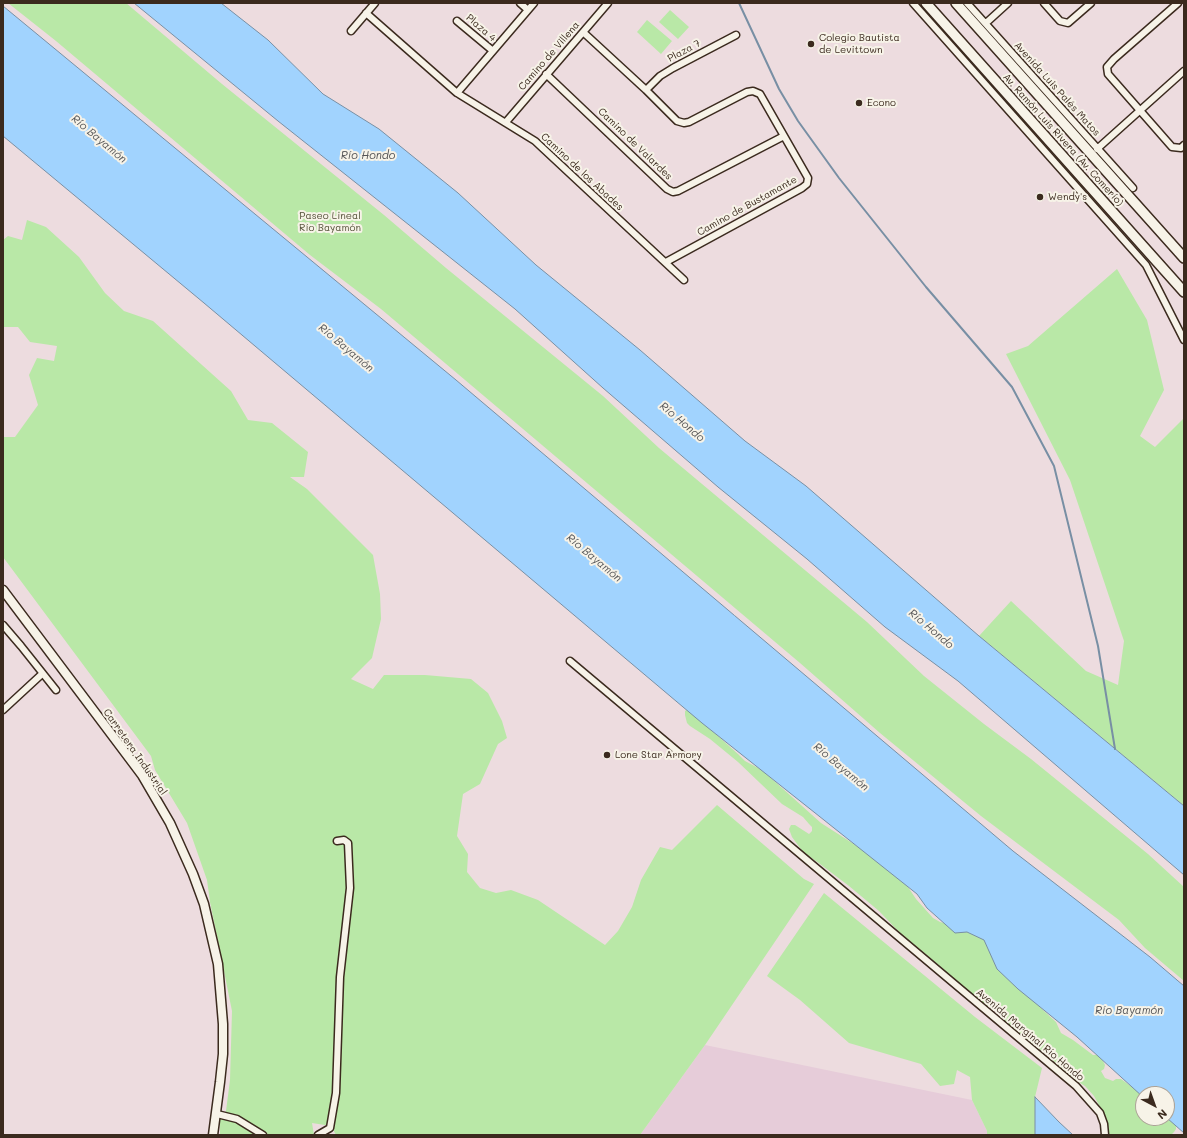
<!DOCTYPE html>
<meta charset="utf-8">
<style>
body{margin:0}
#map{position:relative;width:1187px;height:1138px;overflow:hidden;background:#eddcdf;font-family:Mali,sans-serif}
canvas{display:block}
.frame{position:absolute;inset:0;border:4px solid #3b2a1e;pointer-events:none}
.north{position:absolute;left:1135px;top:1086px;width:40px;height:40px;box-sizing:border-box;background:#f7f3e8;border:1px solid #aca397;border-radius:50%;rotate:139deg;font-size:11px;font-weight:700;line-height:16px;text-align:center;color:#3b2a1e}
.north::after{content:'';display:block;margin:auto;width:14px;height:18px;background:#3b2a1e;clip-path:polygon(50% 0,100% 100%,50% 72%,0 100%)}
</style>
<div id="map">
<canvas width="1187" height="1138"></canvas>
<div class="frame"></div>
<div class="north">N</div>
</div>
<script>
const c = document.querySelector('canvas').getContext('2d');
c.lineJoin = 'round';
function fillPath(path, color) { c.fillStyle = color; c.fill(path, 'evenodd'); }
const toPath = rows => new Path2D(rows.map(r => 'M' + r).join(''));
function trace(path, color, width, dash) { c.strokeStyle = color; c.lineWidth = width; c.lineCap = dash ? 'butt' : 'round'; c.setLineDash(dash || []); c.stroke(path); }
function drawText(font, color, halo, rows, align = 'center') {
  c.font = font + ' Mali,sans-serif'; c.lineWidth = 4; c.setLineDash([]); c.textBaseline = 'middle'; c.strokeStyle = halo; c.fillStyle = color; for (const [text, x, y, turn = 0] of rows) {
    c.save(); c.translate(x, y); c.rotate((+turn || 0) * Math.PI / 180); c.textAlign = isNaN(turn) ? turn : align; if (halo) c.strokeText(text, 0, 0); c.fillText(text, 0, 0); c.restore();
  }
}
const built = toPath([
 [705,1045,972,1100,987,1131,987,1135,640,1135]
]);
const green = toPath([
 [8,3,126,3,222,84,384,215,446,268,603,396,659,448,867,622,924,676,984,724,1031,759,1148,854,1184,887,1184,981,1145,948,1119,920,981,816,880,733,800,663,381,309,310,255,56,41],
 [670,10,689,27,678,39,659,22],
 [647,20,672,41,661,54,637,32],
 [27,220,46,227,79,257,105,293,124,311,153,321,231,391,248,420,272,423,308,452,304,477,290,477,307,489,373,555,380,594,381,619,372,658,351,679,373,689,384,675,425,675,471,679,488,693,502,721,507,738,498,744,480,784,463,794,457,836,468,854,467,872,480,888,496,893,511,890,538,900,605,945,618,931,632,907,641,880,660,847,672,850,717,805,804,879,814,884,705,1045,640,1135,336,1135,331,1126,312,1123,314,1135,220,1135,220,1118,226,1111,230,1080,232,1011,210,902,207,880,187,823,155,770,151,756,3,557,3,437,15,437,38,405,29,375,37,358,54,361,57,346,30,342,18,327,3,327,3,240,8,236,22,240],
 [1117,269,1147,320,1164,390,1140,436,1155,447,1184,418,1184,806,979,636,1011,601,1086,671,1118,685,1124,641,1070,480,1006,354,1028,346],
 [688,709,738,754,745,761,762,770,821,823,860,848,906,884,916,899,933,918,940,922,978,932,1043,1010,1056,1022,1061,1033,1073,1040,1093,1055,1098,1055,1103,1061,1105,1065,1104,1069,1101,1071,1105,1078,1113,1081,1116,1079,1121,1079,1143,1095,1143,1118,1167,1118,1176,1125,1176,1129,1174,1132,1171,1135,1108,1135,1100,1107,1094,1096,1085,1086,1075,1080,1046,1054,1010,1027,996,1011,973,997,941,967,900,933,879,911,849,886,820,864,803,852,792,837,789,829,791,825,795,825,809,834,812,831,812,827,809,824,803,817,782,804,738,762,710,739,690,726,687,723,685,715,685,711],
 [824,893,975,1017,1042,1068,1035,1097,1035,1135,987,1135,987,1131,972,1100,970,1077,957,1070,954,1084,940,1086,921,1064,849,1043,800,1000,767,976]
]);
const water = toPath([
 [134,3,221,3,268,40,323,94,379,129,458,193,536,265,640,350,745,441,806,486,979,636,1184,806,1184,875,958,681,885,627,807,559,718,487,603,388,515,309,278,121,134,3],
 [3,6,456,380,1013,851,1150,957,1184,986,1184,1133,1167,1118,1167,1094,1143,1094,1143,1097,1077,1037,1018,989,997,969,984,940,967,932,955,933,927,908,917,894,702,723,204,303,3,136,3,6],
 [1035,1097,1059,1122,1073,1135,1035,1135,1035,1097]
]);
const stream = toPath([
 [739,3,779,89,798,121,839,178,926,287,1012,387,1054,466,1098,646,1115,749]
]);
const street = toPath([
 [520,3,528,10],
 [913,3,1146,265,1184,340],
 [967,3,1133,188],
 [1044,3,1060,21,1068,23,1091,3],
 [1178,3,1114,59,1107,67,1108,74,1172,147,1181,148,1184,145],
 [366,13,457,93,535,141,684,280],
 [457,21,493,51],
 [986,23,1008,3],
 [351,31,375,3],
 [583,32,646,90,677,121,684,123,689,122,747,92,753,91,760,94,808,178,807,184,802,188,666,262],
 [546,74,667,189,673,192,678,191,784,136],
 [646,90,660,76,673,68,736,35],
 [457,93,534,3],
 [506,122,608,3],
 [1097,149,1184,71],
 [3,625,21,646,56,690],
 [570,661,1076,1086,1100,1113,1104,1124,1105,1135],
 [3,710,42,674],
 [217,1114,237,1119,263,1135],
 [318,1135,330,1128,336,1093,340,977,350,888,348,843,344,840,337,841]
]);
const secondary = toPath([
 [3,590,142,775,170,823,193,874,204,904,218,964,223,1024,223,1054,220,1082,213,1135]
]);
const primary = toPath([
 [926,3,1184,292],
 [956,3,1184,258]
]);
const markers = [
 [811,44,4,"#3b2a1e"],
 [859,103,4,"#3b2a1e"],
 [1040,197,4,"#3b2a1e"],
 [607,755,4,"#3b2a1e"]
];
const streetNames = [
 ["Plaza 4",481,28,41],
 ["Plaza 7",684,51,-28],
 ["Camino de Villena",549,56,-49],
 ["Avenida Luis Palés Matos",1057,89,48],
 ["Av. Ramón Luis Rivera (Av. Comerío)",1063,140,48],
 ["Camino de Valardes",635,144,44],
 ["Camino de los Abades",582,172,43],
 ["Camino de Bustamante",747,206,-29],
 ["Carretera Industrial",135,752,55],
 ["Avenida Marginal Río Hondo",1030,1035,40]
];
const poiNames = [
 ["Colegio Bautista",819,38],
 ["de Levittown",819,50],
 ["Econo",867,103],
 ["Wendy's",1048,197],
 ["Lone Star Armory",615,755]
];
const parkNames = [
 ["Paseo Lineal",330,216],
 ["Río Bayamón",330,228]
];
const waterNames = [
 ["Río Bayamón",99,139,40],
 ["Río Hondo",368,156],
 ["Río Bayamón",346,348,40],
 ["Río Hondo",682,422,40],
 ["Río Bayamón",594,558,40],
 ["Río Hondo",931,629,40],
 ["Río Bayamón",841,767,40],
 ["Río Bayamón",1129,1011]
];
fillPath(built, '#e6ccd9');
fillPath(green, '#b9e8a7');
fillPath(water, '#a1d3fe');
trace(water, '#788fa4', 1);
trace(stream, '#788fa4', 2);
trace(street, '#3b2a1e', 9);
trace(secondary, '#3b2a1e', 11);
trace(primary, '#3b2a1e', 12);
trace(street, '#f7f3e8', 6);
trace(secondary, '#f7f3e8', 8);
trace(primary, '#f7f3e8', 9);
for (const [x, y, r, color] of markers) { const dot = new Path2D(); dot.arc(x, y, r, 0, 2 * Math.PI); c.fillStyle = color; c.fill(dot); trace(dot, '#f7f3e8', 1.5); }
drawText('10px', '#3b2a1e', '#f7f3e8', streetNames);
drawText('10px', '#3b2a1e', '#f7f3e8', poiNames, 'left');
drawText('10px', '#545039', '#f7f3e8', parkNames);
drawText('italic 11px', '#545456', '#f7f3e8', waterNames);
</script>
